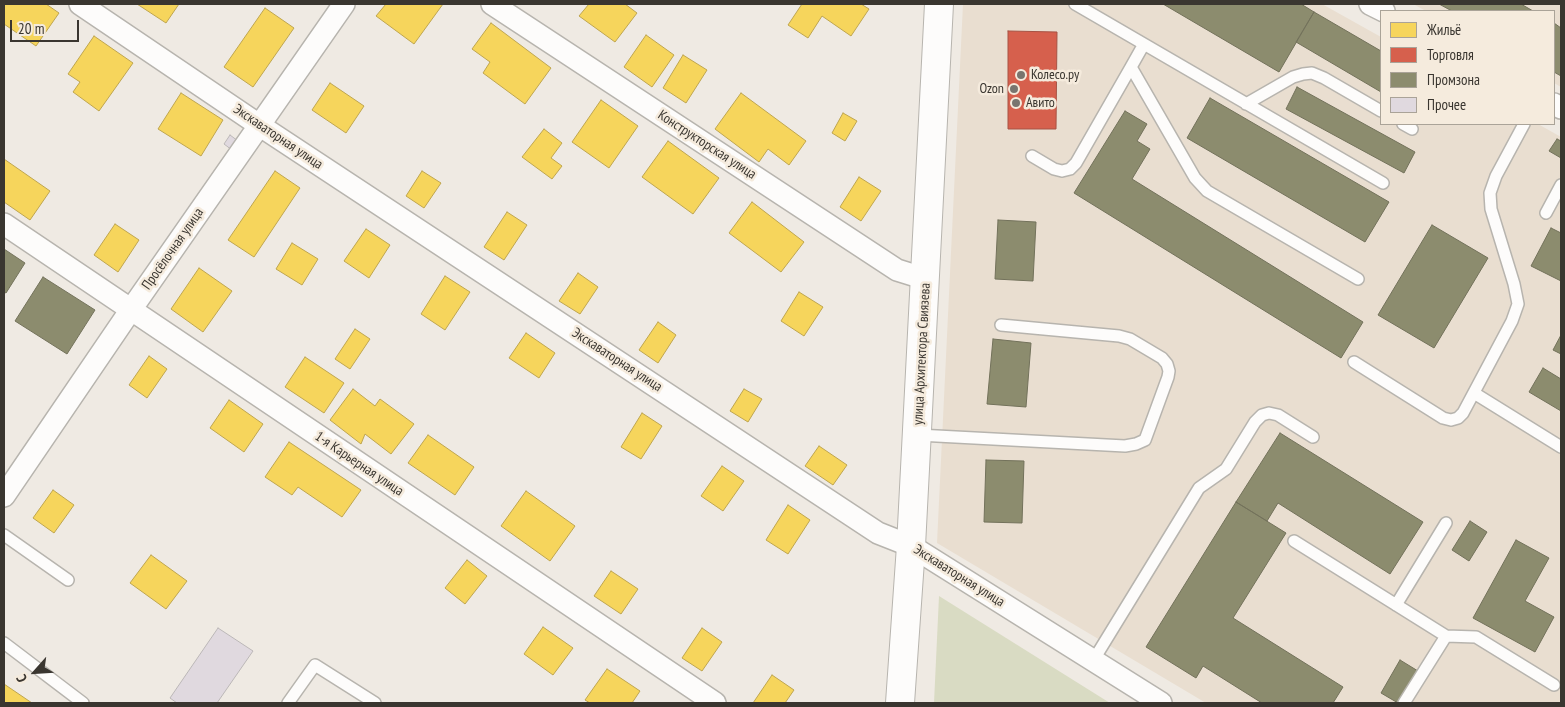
<!DOCTYPE html>
<meta charset="utf-8">
<style>
body{margin:0}
#map{position:relative;width:1565px;height:707px;overflow:hidden;background:#efeae3;font-family:"PT Sans Narrow",sans-serif}
canvas{display:block}
.frame{position:absolute;inset:0;border:5px solid #3a3630;pointer-events:none}
.legend{position:absolute;left:1380px;top:10px;width:175px;height:115px;box-sizing:border-box;background:#f5ebdd;border:1px solid #aaa398;margin:0;padding:6px 9px;list-style:none;font-size:15px;color:#3a3630}
.legend li{display:flex;align-items:center;gap:10px;height:25px}
.legend b{width:25px;border:1px solid #aaa398}
.north{position:absolute;left:10px;top:647px;width:50px;height:50px;-webkit-text-stroke:4px #f5ebdd;paint-order:stroke;rotate:244deg;font-size:14px;font-weight:700;line-height:20px;text-align:center;color:#3a3630}
.north::after{content:'';display:block;margin:auto;width:18px;height:22px;background:#3a3630;clip-path:polygon(50% 0,100% 100%,50% 72%,0 100%)}
.scale{position:absolute;left:10px;top:20px;width:69px;height:22px;box-sizing:border-box;border:2px solid #3a3630;border-top:0;padding-left:6px;font-size:15px;line-height:18px;white-space:nowrap;color:#3a3630;-webkit-text-stroke:4px #f5ebdd;paint-order:stroke}
</style>
<div id="map">
<canvas width="1565" height="707"></canvas>
<div class="frame"></div>
<ul class="legend">
<li><b style="height:14px;background:#f6d55c"></b>Жильё</li>
<li><b style="height:14px;background:#d6604d"></b>Торговля</li>
<li><b style="height:14px;background:#8c8c6e"></b>Промзона</li>
<li><b style="height:14px;background:#e0d9df"></b>Прочее</li>
</ul>
<div class="north">С</div>
<div class="scale">20 m</div>
</div>
<script>
const c = document.querySelector('canvas').getContext('2d');
c.lineJoin = 'round';
function fillPath(path, color) { c.fillStyle = color; c.fill(path, 'evenodd'); }
const toPath = rows => new Path2D(rows.map(r => 'M' + r).join(''));
function trace(path, color, width, dash) { c.strokeStyle = color; c.lineWidth = width; c.lineCap = dash ? 'butt' : 'round'; c.setLineDash(dash || []); c.stroke(path); }
function drawText(font, color, halo, rows, align = 'center') {
  c.font = font + ' "PT Sans Narrow",sans-serif'; c.lineWidth = 5; c.setLineDash([]); c.textBaseline = 'middle'; c.strokeStyle = halo; c.fillStyle = color; for (const [text, x, y, turn = 0] of rows) {
    c.save(); c.translate(x, y); c.rotate((+turn || 0) * Math.PI / 180); c.textAlign = isNaN(turn) ? turn : align; if (halo) c.strokeText(text, 0, 0); c.fillText(text, 0, 0); c.restore();
  }
}
const built = toPath([
 [963,4,1322,4,1381,37,1381,124,1538,124,1561,137,1561,703,1206,703,937,543],
 [1413,4,1561,4,1561,87,1554,83,1554,11,1426,11]
]);
const green = toPath([
 [939,596,1110,703,934,703]
]);
const homes = toPath([
 [4,4,46,4,59,13,36,46,4,24,4,4],
 [137,4,179,4,166,23,137,4],
 [386,4,443,4,414,44,376,16,386,4],
 [589,4,625,4,637,13,615,42,579,16,589,4],
 [802,4,861,4,869,9,851,36,822,16,808,38,788,25,802,4],
 [265,8,294,28,253,87,224,67,265,8],
 [491,23,551,68,525,104,483,73,490,62,472,49,491,23],
 [646,35,674,55,652,87,624,67,646,35],
 [94,36,133,63,99,111,73,92,80,82,68,74,94,36],
 [683,55,707,70,686,103,663,88,683,55],
 [330,83,364,106,346,133,312,110,330,83],
 [181,93,223,120,201,156,158,129,181,93],
 [741,93,806,141,789,165,768,149,759,162,715,129,741,93],
 [601,100,638,126,609,168,572,142,601,100],
 [843,113,857,121,845,141,832,133,843,113],
 [544,129,562,143,551,158,562,166,552,179,522,157,544,129],
 [668,141,719,178,693,214,642,177,668,141],
 [4,159,50,191,30,220,4,202,4,159],
 [275,171,300,188,254,257,228,240,275,171],
 [422,171,441,183,424,208,406,196,422,171],
 [859,177,881,191,861,221,840,207,859,177],
 [752,202,804,242,781,272,729,233,752,202],
 [507,212,527,225,504,260,484,247,507,212],
 [115,224,139,240,118,272,94,255,115,224],
 [366,229,390,245,369,278,344,261,366,229],
 [292,243,318,259,302,285,276,269,292,243],
 [199,268,232,291,203,332,171,309,199,268],
 [578,273,598,287,580,314,559,301,578,273],
 [445,276,470,292,445,330,421,314,445,276],
 [799,292,823,307,804,336,781,321,799,292],
 [658,322,676,335,658,363,639,350,658,322],
 [355,329,370,339,350,369,335,359,355,329],
 [526,333,555,353,539,378,509,358,526,333],
 [149,356,167,369,147,398,129,385,149,356],
 [305,357,344,383,324,413,285,387,305,357],
 [353,389,375,406,380,399,414,424,391,454,365,434,361,444,330,420,353,389],
 [744,389,762,399,748,422,730,411,744,389],
 [229,400,263,424,244,452,210,428,229,400],
 [642,413,662,426,641,459,621,447,642,413],
 [428,435,474,467,455,495,408,463,428,435],
 [289,442,361,490,342,517,298,487,292,495,265,477,289,442],
 [819,446,847,465,833,485,805,466,819,446],
 [722,466,744,481,723,511,701,496,722,466],
 [53,490,74,505,54,533,33,518,53,490],
 [526,491,575,526,550,561,501,526,526,491],
 [788,505,810,520,788,554,766,540,788,505],
 [151,555,187,581,166,609,130,583,151,555],
 [467,560,487,576,465,604,445,588,467,560],
 [611,571,638,589,621,614,594,596,611,571],
 [543,627,573,648,553,675,524,654,543,627],
 [702,628,722,642,702,671,682,658,702,628],
 [607,669,640,691,632,703,590,703,585,700,607,669],
 [772,675,794,690,785,703,753,703,772,675],
 [4,684,32,703,4,703,4,684]
]);
const shops = toPath([
 [1008,31,1057,32,1056,129,1008,129,1008,31]
]);
const industry = toPath([
 [1163,4,1301,4,1314,12,1279,72,1163,4],
 [1439,4,1521,4,1533,11,1452,11,1439,4],
 [1314,12,1381,51,1381,92,1296,42,1314,12],
 [1554,23,1561,28,1561,76,1554,72,1554,23],
 [1297,87,1415,152,1404,173,1286,109,1297,87],
 [1210,98,1389,202,1365,242,1187,138,1210,98],
 [1125,111,1147,124,1137,141,1150,149,1132,179,1363,322,1341,358,1074,193,1125,111],
 [1557,139,1561,141,1561,158,1549,151,1557,139],
 [998,220,1036,222,1033,281,995,279,998,220],
 [1432,225,1488,258,1434,348,1378,315,1432,225],
 [1551,228,1561,233,1561,281,1531,266,1551,228],
 [4,249,25,263,6,293,4,292,4,249],
 [43,277,95,310,67,354,15,321,43,277],
 [1561,335,1561,354,1553,350,1561,335],
 [993,339,1031,343,1026,407,987,404,993,339],
 [1543,368,1561,379,1561,411,1529,392,1543,368],
 [1280,433,1423,522,1390,574,1278,503,1267,521,1236,502,1280,433],
 [986,460,1024,461,1022,523,984,522,986,460],
 [1236,502,1286,533,1233,618,1343,687,1333,703,1262,703,1203,666,1196,678,1146,647,1236,502],
 [1470,521,1487,532,1469,561,1452,550,1470,521],
 [1516,540,1549,558,1525,601,1554,617,1535,652,1473,618,1516,540],
 [1400,660,1418,671,1399,703,1398,703,1381,693,1400,660]
]);
const building = toPath([
 [230,135,238,141,232,150,224,144,230,135],
 [218,628,253,651,217,703,177,703,170,698,218,628]
]);
const lane = toPath([
 [1075,4,1383,183],
 [1144,44,1131,67,1195,178,1207,191,1358,279],
 [1246,104,1293,77,1303,74,1312,73,1324,78,1381,111],
 [1403,124,1412,129],
 [1032,156,1054,169,1062,171,1070,169,1076,163,1131,67],
 [1546,213,1561,185],
 [1354,362,1443,418,1451,420,1458,418,1463,413,1512,321,1518,304,1514,284,1491,209,1490,193,1496,176,1524,124],
 [1474,393,1561,447],
 [918,435,1125,446,1136,444,1145,440,1168,377,1169,371,1167,364,1162,358,1130,339,1119,336,1001,325],
 [4,535,68,580],
 [1294,541,1446,636,1404,703],
 [1396,605,1446,523],
 [1446,636,1476,637,1554,685],
 [4,643,83,703],
 [1093,661,1199,488,1226,469,1255,422,1262,415,1269,413,1278,415,1313,437],
 [288,703,315,665,375,703]
]);
const street = toPath([
 [80,4,259,125,878,533,911,546,1161,703],
 [492,4,897,270,926,279],
 [1370,4,1384,11],
 [1554,104,1561,108],
 [4,224,715,703],
 [4,496,130,311,344,4]
]);
const secondary = toPath([
 [900,703,911,546,939,4]
]);
const markers = [
 [1021,75,5,"#79756f"],
 [1014,89,5,"#79756f"],
 [1016,103,5,"#79756f"]
];
const poiNames = [
 ["Колесо.ру",1031,75],
 ["Ozon",1004,89,"right"],
 ["Авито",1026,103]
];
const streetNames = [
 ["Экскаваторная улица",278,137,34],
 ["Конструкторская улица",707,145,33],
 ["Просёлочная улица",173,249,-55],
 ["улица Архитектора Свиязева",922,354,-87],
 ["Экскаваторная улица",617,360,33],
 ["1-я Карьерная улица",359,464,34],
 ["Экскаваторная улица",959,576,32]
];
fillPath(built, '#e9ded0');
fillPath(green, '#d9dbc3');
fillPath(homes, '#f6d55c');
trace(homes, '#bea54f', 1);
fillPath(shops, '#d6604d');
trace(shops, '#a75344', 1);
fillPath(industry, '#8c8c6e');
trace(industry, '#73725b', 1);
fillPath(building, '#e0d9df');
trace(building, '#bbb7b7', 1);
trace(lane, '#b7b4ae', 14);
trace(street, '#b7b4ae', 24);
trace(secondary, '#b7b4ae', 30);
trace(lane, '#fdfcfb', 11);
trace(street, '#fdfcfb', 21);
trace(secondary, '#fdfcfb', 28);
for (const [x, y, r, color] of markers) { const dot = new Path2D(); dot.arc(x, y, r, 0, 2 * Math.PI); c.fillStyle = color; c.fill(dot); trace(dot, '#f5ebdd', 2); }
drawText('14px', '#3a3630', '#f5ebdd', poiNames, 'left');
drawText('14px', '#3a3630', '#f5ebdd', streetNames);
</script>
